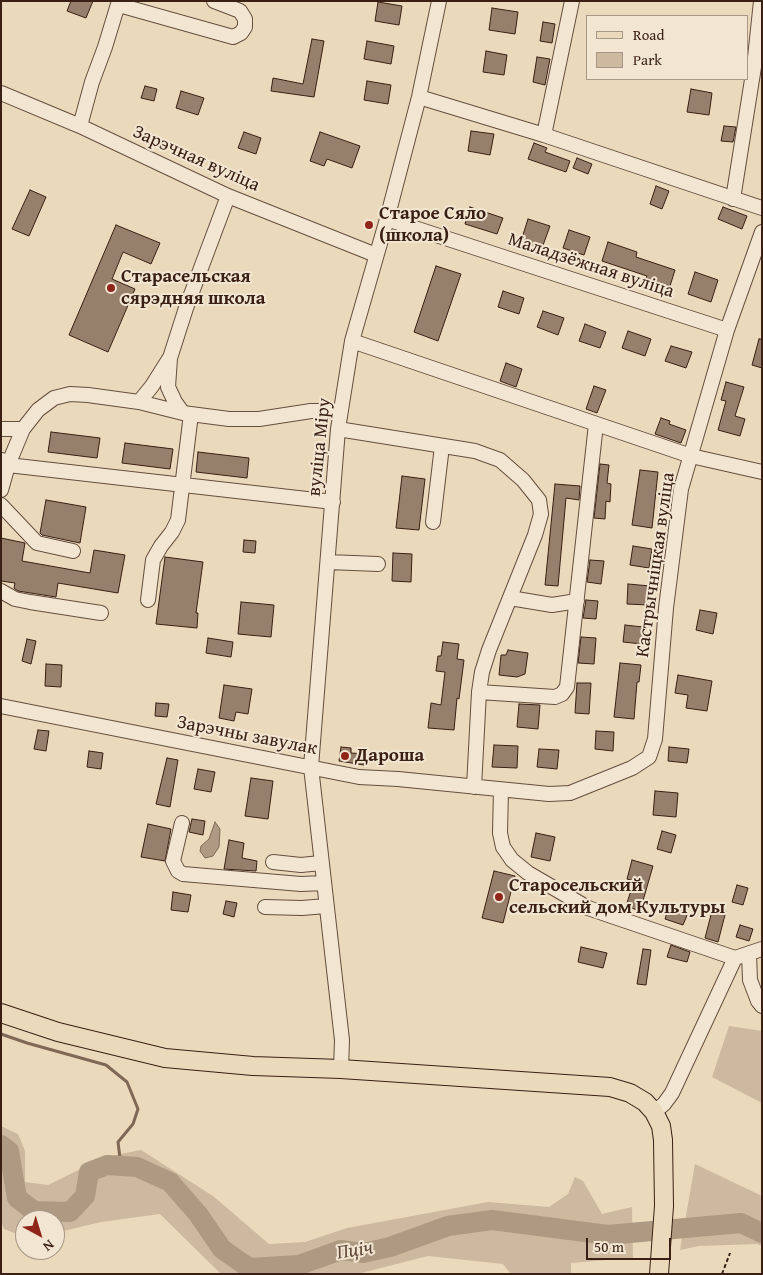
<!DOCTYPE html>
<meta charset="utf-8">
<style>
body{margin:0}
#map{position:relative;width:763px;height:1275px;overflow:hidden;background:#ebd9bb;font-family:"Gentium Book Plus",serif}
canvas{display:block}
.frame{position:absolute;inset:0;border:2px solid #391f14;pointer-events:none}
.legend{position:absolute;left:586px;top:15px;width:162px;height:65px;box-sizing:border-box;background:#f2e6d3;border:1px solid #a89687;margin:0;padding:6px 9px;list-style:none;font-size:15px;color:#391f14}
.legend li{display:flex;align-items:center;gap:10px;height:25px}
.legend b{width:25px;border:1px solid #a89687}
.north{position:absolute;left:15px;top:1210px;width:50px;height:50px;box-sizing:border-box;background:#f2e6d3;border:1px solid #a89687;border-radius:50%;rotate:141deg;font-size:14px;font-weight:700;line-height:20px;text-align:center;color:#391f14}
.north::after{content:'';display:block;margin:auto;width:18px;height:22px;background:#8f2418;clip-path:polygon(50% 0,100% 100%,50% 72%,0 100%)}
.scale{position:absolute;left:586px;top:1238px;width:85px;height:22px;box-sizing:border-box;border:2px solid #391f14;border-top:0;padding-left:6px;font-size:15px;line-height:18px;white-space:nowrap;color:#391f14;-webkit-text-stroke:4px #f2e6d3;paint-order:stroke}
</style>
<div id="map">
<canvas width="763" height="1275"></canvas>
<div class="frame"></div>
<ul class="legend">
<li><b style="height:6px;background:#ebd9bb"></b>Road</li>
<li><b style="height:14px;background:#cdb99f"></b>Park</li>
</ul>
<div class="north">N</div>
<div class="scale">50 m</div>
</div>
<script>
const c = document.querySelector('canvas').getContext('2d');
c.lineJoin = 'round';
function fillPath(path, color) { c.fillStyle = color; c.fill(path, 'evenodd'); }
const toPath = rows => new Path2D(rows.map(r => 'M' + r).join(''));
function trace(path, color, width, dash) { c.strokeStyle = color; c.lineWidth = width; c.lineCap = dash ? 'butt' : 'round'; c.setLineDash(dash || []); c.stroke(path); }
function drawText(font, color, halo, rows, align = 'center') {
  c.font = font + ' "Gentium Book Plus",serif'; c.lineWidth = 4; c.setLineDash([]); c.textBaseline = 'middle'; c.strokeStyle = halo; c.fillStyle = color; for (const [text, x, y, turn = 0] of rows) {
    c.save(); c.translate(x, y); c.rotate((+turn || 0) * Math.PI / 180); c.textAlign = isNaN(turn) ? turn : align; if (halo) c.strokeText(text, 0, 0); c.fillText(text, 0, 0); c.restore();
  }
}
const green = toPath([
 [729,1026,762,1031,762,1103,712,1077],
 [1,1126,18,1134,25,1151,25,1182,48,1185,105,1157,141,1150,213,1196,269,1244,305,1242,347,1228,488,1202,549,1207,568,1194,575,1177,583,1181,602,1214,632,1207,633,1258,571,1263,571,1274,511,1274,503,1264,428,1256,357,1274,221,1274,160,1214,101,1222,55,1233,55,1220,25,1220,25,1237,4,1229,1,1222],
 [695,1164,762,1196,762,1246,757,1244,699,1246,680,1250]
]);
const water = toPath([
 [215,822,220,829,219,847,213,856,205,858,200,851,201,846,209,839,215,822]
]);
const stream = toPath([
 [1,1034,27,1043,106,1065,127,1082,138,1109,133,1124,118,1142,121,1166]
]);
const river = toPath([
 [1,1145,9,1151,17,1198,34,1211,70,1212,85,1196,89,1172,107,1165,137,1167,170,1182,198,1214,222,1249,249,1268,299,1265,341,1250,363,1253,390,1247,448,1226,492,1220,608,1235,741,1223,762,1233]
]);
const building = toPath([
 [71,1,93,1,86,18,67,11,71,1],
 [378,2,402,6,399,25,375,21,378,2],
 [492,8,518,12,515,34,489,30,492,8],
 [543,22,555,24,552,43,540,41,543,22],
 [312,39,324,41,314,97,271,91,273,78,303,84,312,39],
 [367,41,394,46,391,64,364,59,367,41],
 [486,51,507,55,504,75,483,72,486,51],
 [537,57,550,59,545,85,533,82,537,57],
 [367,81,391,85,388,104,364,100,367,81],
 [145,86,157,89,154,101,141,98,145,86],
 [691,89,712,93,709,115,687,112,691,89],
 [181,91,204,98,198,115,176,108,181,91],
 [724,126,736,127,733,142,721,141,724,126],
 [471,131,494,134,490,155,468,151,471,131],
 [244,132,261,138,256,154,238,148,244,132],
 [320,132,360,146,352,168,327,159,324,166,310,161,320,132],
 [534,143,547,148,545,152,570,161,566,172,528,159,534,143],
 [577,158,592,164,588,174,573,168,577,158],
 [656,186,669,191,662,209,650,204,656,186],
 [30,190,46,197,29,236,12,229,30,190],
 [470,207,503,218,497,234,465,224,470,207],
 [723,207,747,216,742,229,718,219,723,207],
 [528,219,550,226,542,248,521,241,528,219],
 [116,225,160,243,151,264,123,252,112,279,135,289,108,352,69,335,116,225],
 [569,230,590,237,584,255,563,248,569,230],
 [608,242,637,252,636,257,675,270,670,286,646,278,647,276,602,261,608,242],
 [436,266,461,274,438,341,414,332,436,266],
 [695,272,718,280,711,302,688,294,695,272],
 [503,291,524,298,519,314,498,307,503,291],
 [543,311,564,318,558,335,537,327,543,311],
 [585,324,606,332,600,348,579,341,585,324],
 [628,331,651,339,645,356,622,348,628,331],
 [759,339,762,339,762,368,752,365,759,339],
 [671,346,692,352,686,368,665,361,671,346],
 [506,363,522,369,516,387,500,381,506,363],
 [726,382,744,387,735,416,745,419,740,436,718,430,726,401,721,400,726,382],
 [594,386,606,390,597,413,586,409,594,386],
 [661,418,670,421,669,424,686,430,681,443,655,434,661,418],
 [51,432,100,438,97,458,48,452,51,432],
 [125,443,173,449,170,469,122,463,125,443],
 [198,452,249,458,247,478,196,472,198,452],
 [600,464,609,465,607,483,611,484,610,502,606,501,605,519,594,518,600,464],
 [640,470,658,472,652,528,632,525,640,470],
 [402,476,425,479,419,530,396,528,402,476],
 [555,484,580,486,579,500,566,498,558,586,545,585,555,484],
 [46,500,86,507,80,543,42,535,40,533,46,500],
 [1,538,25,543,22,561,90,573,94,550,125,555,118,593,58,583,56,597,18,591,14,588,15,583,1,581,1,538],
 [244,540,256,541,255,553,243,552,244,540],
 [633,546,652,549,649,568,630,565,633,546],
 [393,553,412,554,411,582,392,581,393,553],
 [165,557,203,562,196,613,198,613,197,628,156,624,165,557],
 [590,560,604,561,601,584,587,582,590,560],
 [628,584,650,586,648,605,627,604,628,584],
 [586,600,598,601,596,619,583,618,586,600],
 [241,602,274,605,271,637,238,634,241,602],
 [700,610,717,613,713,634,696,630,700,610],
 [625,625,643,627,642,644,623,642,625,625],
 [581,637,596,638,594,664,578,663,581,637],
 [208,638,233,642,231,657,206,653,208,638],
 [27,639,36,641,31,664,22,661,27,639],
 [443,642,459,644,457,659,464,660,459,699,457,698,454,730,428,728,431,703,441,705,445,672,436,671,438,656,441,656,443,642],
 [508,650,528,653,525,674,517,677,499,675,501,655,506,655,508,650],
 [620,663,641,665,639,682,637,682,634,719,614,717,620,663],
 [46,664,62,665,61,687,45,686,46,664],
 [678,675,712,681,707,711,686,708,688,695,675,693,678,675],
 [577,683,591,683,589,714,575,713,577,683],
 [224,685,252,689,248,714,236,712,234,721,219,718,224,685],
 [156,703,169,704,167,717,155,716,156,703],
 [519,704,540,705,538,729,517,727,519,704],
 [38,730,49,731,46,751,34,749,38,730],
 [596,731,614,732,613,751,595,749,596,731],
 [494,745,518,746,517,768,492,767,494,745],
 [341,747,351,748,351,753,365,754,364,765,339,761,341,747],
 [669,747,689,749,687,763,668,761,669,747],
 [539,749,559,750,557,769,537,767,539,749],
 [89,751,103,753,101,769,87,767,89,751],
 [167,758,178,760,170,807,156,804,167,758],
 [198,769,215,772,211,792,194,789,198,769],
 [251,778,273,781,268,819,245,816,251,778],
 [655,791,678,793,676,817,653,815,655,791],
 [192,819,205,821,203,835,189,832,192,819],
 [148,824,171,829,165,861,141,857,148,824],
 [662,831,676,835,671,853,657,849,662,831],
 [536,833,555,837,550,861,531,857,536,833],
 [229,840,244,843,242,858,257,861,256,871,224,869,229,840],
 [632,860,653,866,640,911,626,906,634,881,627,879,632,860],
 [494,871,515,876,503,923,482,918,494,871],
 [737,885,748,888,743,905,732,902,737,885],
 [173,892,191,895,188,912,171,910,173,892],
 [226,901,237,903,234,917,223,914,226,901],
 [669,906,688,913,683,925,665,919,669,906],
 [713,907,726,911,718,942,705,938,713,907],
 [740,925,753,929,749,941,736,937,740,925],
 [671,945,690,952,687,962,667,957,671,945],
 [581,947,607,953,603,968,578,962,581,947],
 [643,949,651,950,646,985,637,984,643,949]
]);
const path = toPath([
 [722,1274,730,1253]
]);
const minor = toPath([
 [119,5,233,37,241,33,245,27,245,19,240,11,214,1],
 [1,93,80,126,228,196,376,255],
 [419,97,544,135,762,208],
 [80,126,92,82,105,47,119,1],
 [544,135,572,1],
 [733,199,754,67,761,1],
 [387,219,727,330],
 [352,341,691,456,762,472],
 [139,402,152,386,169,359],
 [183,413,175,402,168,387,170,358,186,308,228,196],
 [1,429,23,429],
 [338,429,475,451,500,460,523,480,539,500,541,514,535,535,489,650,482,672,479,692,474,787],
 [1,490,8,465,2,460],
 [333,502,8,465,23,429,38,410,54,398,70,394,88,395,139,402,183,413,229,419,259,419,311,411,341,411],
 [1,505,37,543,73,551],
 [433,522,442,446],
 [328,562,378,564],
 [1,591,15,599,30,602,101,613],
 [510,598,552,605,577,601],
 [148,600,153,560,161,546,172,532,178,520,191,414],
 [479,692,555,697,562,694,567,687,596,424],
 [1,706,359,777,398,779,549,794,570,793,632,768,649,757,655,739,666,608,681,489,727,330,762,232],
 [501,790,500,833,503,847,512,860,528,873,588,908,735,958,762,949],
 [182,823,173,861,178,871,183,874,301,884,324,883],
 [273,862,301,865,321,863],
 [265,907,302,908,326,906],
 [749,954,750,980,758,1001,762,1006],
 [341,1069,342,1040,311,767,338,429,352,341,387,219,419,97,439,1],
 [654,1112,664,1104,672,1093,735,958]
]);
const major = toPath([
 [1,1013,58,1032,165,1058,253,1066,341,1069,610,1087,630,1093,645,1102,654,1112,661,1126,663,1140,664,1206,659,1274]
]);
const markers = [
 [369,225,5,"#8f2418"],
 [111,288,5,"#8f2418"],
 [345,756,5,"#8f2418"],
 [499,897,5,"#8f2418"]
];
const streetNames = [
 ["Зарэчная вуліца",196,159,24],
 ["Маладзёжная вуліца",591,266,18],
 ["вуліца Міру",320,447,-84],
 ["Кастрычніцкая вуліца",656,565,-82],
 ["Зарэчны завулак",247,736,11]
];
const poiNames = [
 ["Старое Сяло",379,214],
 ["(школа)",379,236],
 ["Старасельская",121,277],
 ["сярэдняя школа",121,299],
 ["Дароша",355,756],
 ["Старосельский",509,886],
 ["сельский дом Культуры",509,908]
];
const waterNames = [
 ["Пціч",355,1251,-9]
];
fillPath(green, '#cdb99f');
fillPath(water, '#ae9a82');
trace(water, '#7f6956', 1);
trace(stream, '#7f6956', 3);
trace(river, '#ae9a82', 20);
fillPath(building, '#96806b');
trace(building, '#391f14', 1);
trace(minor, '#664e3e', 16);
trace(major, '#391f14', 20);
trace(path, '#391f14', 2, [4, 2.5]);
trace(minor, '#f2e6d3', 14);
trace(major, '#ebd9bb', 18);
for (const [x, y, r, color] of markers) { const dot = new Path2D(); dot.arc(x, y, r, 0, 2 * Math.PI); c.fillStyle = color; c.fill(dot); trace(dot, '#f2e6d3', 2); }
drawText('19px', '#391f14', '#f2e6d3', streetNames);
drawText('bold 19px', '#391f14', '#f2e6d3', poiNames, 'left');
drawText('italic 20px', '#624a3a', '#f2e6d3', waterNames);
</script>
